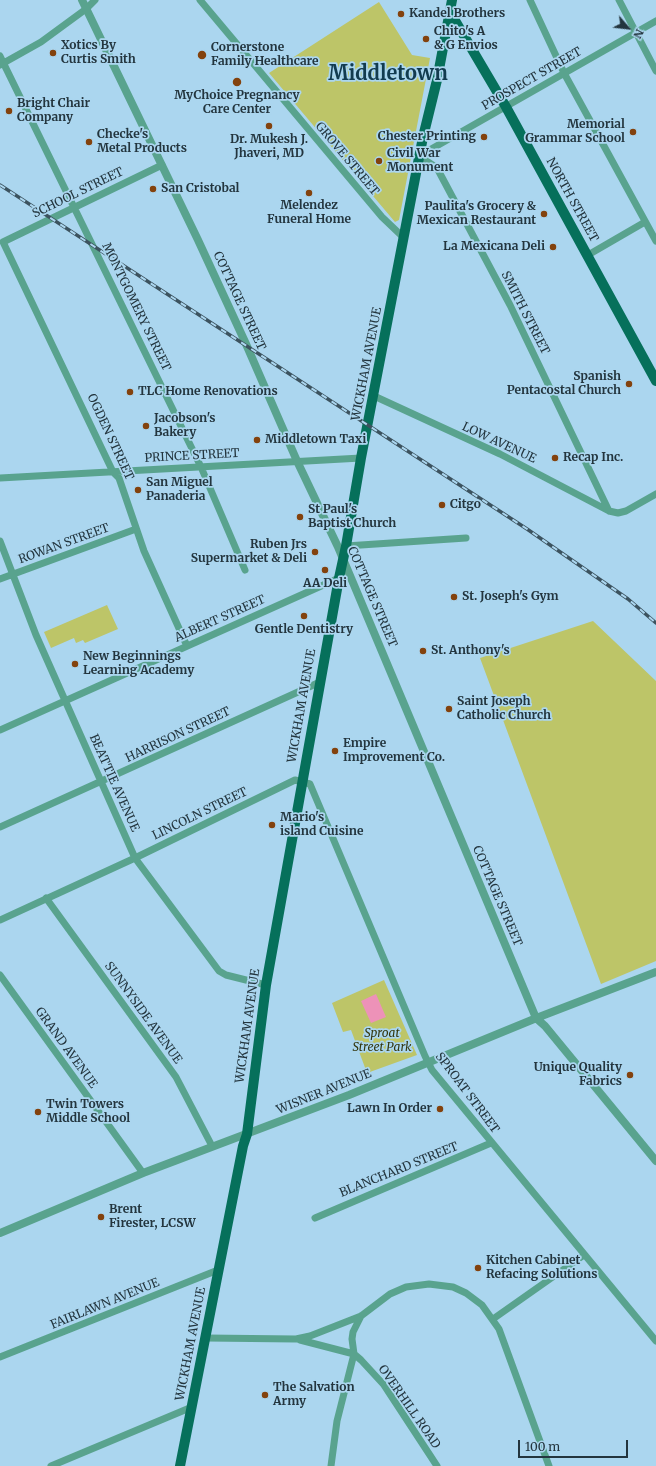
<!DOCTYPE html>
<style>
body{margin:0}
#map{position:relative;width:656px;height:1466px;overflow:hidden;background:#abd6ef;font-family:Merriweather,serif}
canvas{display:block}
.north{position:absolute;left:608px;top:8px;width:40px;height:40px;-webkit-text-stroke:3px #abd6ef;paint-order:stroke;rotate:118deg;font-size:11px;font-weight:700;line-height:16px;text-align:center;color:#23353e}
.north::after{content:'';display:block;margin:auto;width:14px;height:18px;background:#23353e;clip-path:polygon(50% 0,100% 100%,50% 72%,0 100%)}
.scale{position:absolute;left:518px;top:1440px;width:110px;height:18px;box-sizing:border-box;border:2px solid #23353e;border-top:0;padding-left:5px;font-size:12px;line-height:14px;white-space:nowrap;color:#23353e;-webkit-text-stroke:3px #abd6ef;paint-order:stroke}
</style>
<div id="map">
<canvas width="656" height="1466"></canvas>
<div class="north">N</div>
<div class="scale">100 m</div>
</div>
<script>
const c = document.querySelector('canvas').getContext('2d');
c.lineJoin = 'round';
function fillPath(path, color) { c.fillStyle = color; c.fill(path, 'evenodd'); }
const toPath = rows => new Path2D(rows.map(r => 'M' + r).join(''));
function trace(path, color, width, dash) { c.strokeStyle = color; c.lineWidth = width; c.lineCap = dash ? 'butt' : 'round'; c.setLineDash(dash || []); c.stroke(path); }
function drawText(font, color, halo, rows, align = 'center') {
  c.font = font + ' Merriweather,serif'; c.lineWidth = 3.5; c.setLineDash([]); c.textBaseline = 'middle'; c.strokeStyle = halo; c.fillStyle = color; for (const [text, x, y, turn = 0] of rows) {
    c.save(); c.translate(x, y); c.rotate((+turn || 0) * Math.PI / 180); c.textAlign = isNaN(turn) ? turn : align; if (halo) c.strokeText(text, 0, 0); c.fillText(text, 0, 0); c.restore();
  }
}
const green = toPath([
 [379,2,412,55,430,58,399,220,395,222,269,73],
 [107,605,118,629,85,643,83,640,76,643,74,638,51,648,44,632],
 [593,621,656,681,656,961,601,984,480,658],
 [384,980,417,1055,367,1073,351,1030,343,1032,332,1003]
]);
const water = toPath([
 [376,994,386,1017,371,1023,361,1001]
]);
const minor = toPath([
 [200,0,382,217,404,238],
 [530,0,564,73,656,241],
 [619,0,656,71],
 [0,56,201,467,245,570],
 [0,65,41,42,86,9,95,0],
 [162,165,3,242,113,472,119,478,144,551,187,646],
 [588,255,645,222],
 [374,396,500,454,609,511,618,513,626,511,656,494],
 [0,478,361,458],
 [609,511,510,305,437,168,419,156,656,21],
 [0,541,36,635,135,858,219,971,226,975,266,985],
 [346,546,466,538],
 [0,579,136,529],
 [0,730,339,578],
 [0,827,320,682],
 [46,898,176,1077,212,1146],
 [0,920,135,858,295,780,310,784,425,1056,432,1070,656,1341],
 [0,975,143,1173],
 [315,1218,491,1143],
 [493,1319,584,1255],
 [206,1338,296,1339,310,1336,361,1316,390,1294,406,1287,429,1284,453,1287,466,1293,482,1305,499,1329,549,1466],
 [300,1340,354,1354,361,1360,384,1385,437,1466],
 [0,1357,218,1270],
 [51,1466,192,1407],
 [331,1466,337,1421,354,1354,352,1339,353,1332,361,1316]
]);
const tertiary = toPath([
 [82,0,198,240,246,344,297,461,338,547,536,1018,545,1026,656,1161],
 [0,1233,143,1173,349,1095,539,1017,656,972]
]);
const primary = toPath([
 [450,12,506,107,656,381],
 [180,1466,243,1146,247,1134,266,985,339,578,346,546,361,458,423,137,437,80,452,0]
]);
const rail = toPath([
 [0,185,527,529,628,599,656,623]
]);
const markers = [
 [401,14,4,"#83420d"],
 [426,39,4,"#83420d"],
 [53,53,4,"#83420d"],
 [202,55,5,"#83420d"],
 [237,82,5,"#83420d"],
 [9,111,4,"#83420d"],
 [269,126,4,"#83420d"],
 [633,132,4,"#83420d"],
 [484,137,4,"#83420d"],
 [89,142,4,"#83420d"],
 [379,161,4,"#83420d"],
 [153,189,4,"#83420d"],
 [309,193,4,"#83420d"],
 [544,214,4,"#83420d"],
 [553,247,4,"#83420d"],
 [629,384,4,"#83420d"],
 [130,392,4,"#83420d"],
 [146,426,4,"#83420d"],
 [257,440,4,"#83420d"],
 [555,458,4,"#83420d"],
 [138,490,4,"#83420d"],
 [442,505,4,"#83420d"],
 [300,517,4,"#83420d"],
 [315,552,4,"#83420d"],
 [325,570,4,"#83420d"],
 [454,597,4,"#83420d"],
 [304,616,4,"#83420d"],
 [423,651,4,"#83420d"],
 [75,664,4,"#83420d"],
 [449,709,4,"#83420d"],
 [335,751,4,"#83420d"],
 [272,825,4,"#83420d"],
 [630,1075,4,"#83420d"],
 [440,1109,4,"#83420d"],
 [38,1112,4,"#83420d"],
 [101,1217,4,"#83420d"],
 [478,1268,4,"#83420d"],
 [265,1395,4,"#83420d"]
];
const poiNames = [
 ["Kandel Brothers",409,14],
 ["Chito's A",434,32],
 ["& G Envios",434,46],
 ["Xotics By",61,46],
 ["Curtis Smith",61,60],
 ["Cornerstone",211,48],
 ["Family Healthcare",211,62],
 ["MyChoice Pregnancy",237,96,"center"],
 ["Care Center",237,110,"center"],
 ["Bright Chair",17,104],
 ["Company",17,118],
 ["Memorial",625,125,"right"],
 ["Grammar School",625,139,"right"],
 ["Checke's",97,135],
 ["Metal Products",97,149],
 ["Chester Printing",476,137,"right"],
 ["Dr. Mukesh J.",269,140,"center"],
 ["Jhaveri, MD",269,154,"center"],
 ["Civil War",387,154],
 ["Monument",387,168],
 ["San Cristobal",161,189],
 ["Melendez",309,206,"center"],
 ["Funeral Home",309,220,"center"],
 ["Paulita's Grocery &",536,207,"right"],
 ["Mexican Restaurant",536,221,"right"],
 ["La Mexicana Deli",545,247,"right"],
 ["Spanish",621,377,"right"],
 ["Pentacostal Church",621,391,"right"],
 ["TLC Home Renovations",138,392],
 ["Jacobson's",154,419],
 ["Bakery",154,433],
 ["Middletown Taxi",265,440],
 ["Recap Inc.",563,458],
 ["San Miguel",146,483],
 ["Panaderia",146,497],
 ["Citgo",450,505],
 ["St Paul's",308,510],
 ["Baptist Church",308,524],
 ["Ruben Jrs",307,545,"right"],
 ["Supermarket & Deli",307,559,"right"],
 ["AA Deli",325,584,"center"],
 ["St. Joseph's Gym",462,597],
 ["Gentle Dentistry",304,630,"center"],
 ["St. Anthony's",431,651],
 ["New Beginnings",83,657],
 ["Learning Academy",83,671],
 ["Saint Joseph",457,702],
 ["Catholic Church",457,716],
 ["Empire",343,744],
 ["Improvement Co.",343,758],
 ["Mario's",280,818],
 ["island Cuisine",280,832],
 ["Unique Quality",622,1068,"right"],
 ["Fabrics",622,1082,"right"],
 ["Twin Towers",46,1105],
 ["Middle School",46,1119],
 ["Lawn In Order",432,1109,"right"],
 ["Brent",109,1210],
 ["Firester, LCSW",109,1224],
 ["Kitchen Cabinet",486,1261],
 ["Refacing Solutions",486,1275],
 ["The Salvation",273,1388],
 ["Army",273,1402]
];
const streetNames = [
 ["PROSPECT STREET",532,79,-30],
 ["GROVE STREET",347,159,50],
 ["SCHOOL STREET",78,193,-26],
 ["NORTH STREET",572,200,61],
 ["COTTAGE STREET",239,301,65],
 ["MONTGOMERY STREET",136,307,64],
 ["SMITH STREET",525,313,63],
 ["WICKHAM AVENUE",367,364,-79],
 ["OGDEN STREET",110,437,65],
 ["LOW AVENUE",499,443,25],
 ["PRINCE STREET",192,456,-3],
 ["ROWAN STREET",64,544,-20],
 ["COTTAGE STREET",372,597,67],
 ["ALBERT STREET",220,619,-24],
 ["WICKHAM AVENUE",302,706,-80],
 ["HARRISON STREET",178,735,-25],
 ["BEATTIE AVENUE",114,783,66],
 ["LINCOLN STREET",200,814,-26],
 ["COTTAGE STREET",497,896,67],
 ["SUNNYSIDE AVENUE",143,1013,54],
 ["WICKHAM AVENUE",248,1026,-82],
 ["GRAND AVENUE",66,1048,54],
 ["WISNER AVENUE",324,1092,-22],
 ["SPROAT STREET",467,1093,53],
 ["BLANCHARD STREET",399,1170,-22],
 ["FAIRLAWN AVENUE",105,1304,-22],
 ["WICKHAM AVENUE",191,1344,-79],
 ["OVERHILL ROAD",409,1407,55]
];
const parkNames = [
 ["Sproat",382,1034],
 ["Street Park",382,1048]
];
const townNames = [
 ["Middletown",388,74]
];
fillPath(green, '#bdc568');
fillPath(water, '#ed92b8');
trace(minor, '#59a38e', 7);
trace(tertiary, '#59a38e', 8);
trace(primary, '#06705b', 10);
trace(rail, '#3c535f', 3.5);
trace(rail, '#abd6ef', 2, [6]);
for (const [x, y, r, color] of markers) { const dot = new Path2D(); dot.arc(x, y, r, 0, 2 * Math.PI); c.fillStyle = color; c.fill(dot); trace(dot, '#abd6ef', 1.5); }
drawText('bold 12px', '#23353e', '#abd6ef', poiNames, 'left');
drawText('12px', '#23353e', '#abd6ef', streetNames);
drawText('italic 12px', '#34370e', '#abd6ef', parkNames);
drawText('bold 20px', '#123b4f', '#abd6ef', townNames);
</script>
